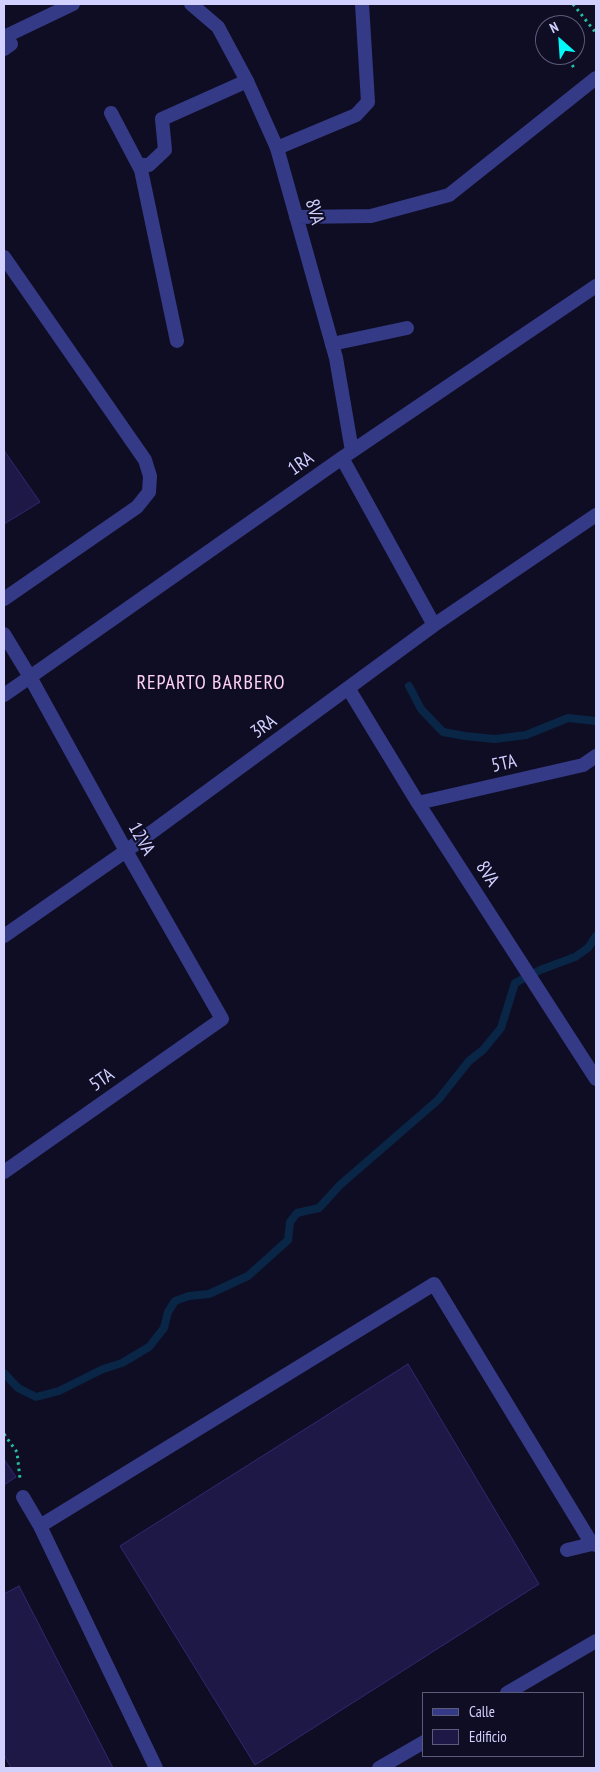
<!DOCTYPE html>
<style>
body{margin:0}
#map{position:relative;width:600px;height:1772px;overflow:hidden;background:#0f0d24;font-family:"PT Sans Narrow",sans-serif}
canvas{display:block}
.frame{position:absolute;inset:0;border:5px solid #d1d0ff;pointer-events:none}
.legend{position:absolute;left:422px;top:1692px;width:162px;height:65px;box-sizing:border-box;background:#0f0d24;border:1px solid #5d5b7c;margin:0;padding:6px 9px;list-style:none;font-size:15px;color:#d1d0ff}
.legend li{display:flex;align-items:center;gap:10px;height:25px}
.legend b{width:25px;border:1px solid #5d5b7c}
.north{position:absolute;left:535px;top:15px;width:50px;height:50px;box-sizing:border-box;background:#0f0d24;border:1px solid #5d5b7c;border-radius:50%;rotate:334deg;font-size:14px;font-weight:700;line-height:20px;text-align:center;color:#d1d0ff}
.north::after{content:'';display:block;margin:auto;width:18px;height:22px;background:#00fbfb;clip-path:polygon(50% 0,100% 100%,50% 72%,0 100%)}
</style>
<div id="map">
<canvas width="600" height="1772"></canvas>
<div class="frame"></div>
<ul class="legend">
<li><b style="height:6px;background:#353a86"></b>Calle</li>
<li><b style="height:14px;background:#1d1846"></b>Edificio</li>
</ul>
<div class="north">N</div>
</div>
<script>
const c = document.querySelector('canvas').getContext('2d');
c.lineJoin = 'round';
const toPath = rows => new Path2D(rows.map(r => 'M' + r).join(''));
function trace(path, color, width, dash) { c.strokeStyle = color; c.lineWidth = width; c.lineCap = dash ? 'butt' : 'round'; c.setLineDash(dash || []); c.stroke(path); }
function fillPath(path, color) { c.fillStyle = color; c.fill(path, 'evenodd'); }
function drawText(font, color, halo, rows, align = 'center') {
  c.font = font + ' "PT Sans Narrow",sans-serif'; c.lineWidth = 4; c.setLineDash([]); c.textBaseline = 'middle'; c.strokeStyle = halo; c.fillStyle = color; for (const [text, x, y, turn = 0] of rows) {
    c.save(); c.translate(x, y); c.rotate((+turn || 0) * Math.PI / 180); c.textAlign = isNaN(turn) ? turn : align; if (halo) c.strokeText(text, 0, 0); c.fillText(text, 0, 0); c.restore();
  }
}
const stream = toPath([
 [409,686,421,709,443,732,465,736,495,739,526,735,568,718,596,721],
 [4,1373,18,1388,36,1397,59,1391,103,1369,122,1363,149,1347,164,1328,168,1312,175,1301,189,1296,209,1294,248,1276,288,1240,290,1222,297,1213,319,1208,340,1185,438,1100,469,1061,483,1050,501,1028,515,983,540,970,575,957,588,948,596,936]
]);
const building = toPath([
 [5,452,40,502,4,524,4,453,5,452],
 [408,1364,539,1584,255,1765,120,1546,408,1364],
 [4,1459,16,1477,4,1485,4,1459],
 [19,1586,113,1768,11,1768,4,1755,4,1594,19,1586]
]);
const path = toPath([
 [573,4,596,33],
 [564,55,576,70],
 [4,1434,17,1452,20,1479]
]);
const service = toPath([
 [4,49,11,44,6,36],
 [111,113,141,170,177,341],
 [277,148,356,115,368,102,362,4],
 [139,165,149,165,165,150,162,119,247,81],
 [4,257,145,460,150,476,149,492,137,507,4,599],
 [332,344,407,328],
 [4,634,30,677],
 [23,1497,40,1526,156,1768],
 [40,1526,434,1284,592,1544],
 [567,1550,592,1544,596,1545],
 [507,1693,596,1641],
 [379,1768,424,1742]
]);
const minor = toPath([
 [191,4,218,27,247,81,277,148,336,358,352,451],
 [4,37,73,4],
 [296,217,371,216,449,195,596,78],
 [342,458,434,625],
 [348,688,418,803,596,1079],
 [418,803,583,765,596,756],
 [4,936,126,851,434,625,596,515],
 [4,1172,222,1019,126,851,30,677,342,458,596,286]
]);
const tertiary = toPath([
 [4,695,30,677]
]);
const streetNames = [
 ["8VA",314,212,75],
 ["1RA",301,464,-35],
 ["3RA",264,727,-36],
 ["5TA",504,764,-13],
 ["12VA",141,839,61],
 ["8VA",487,874,57],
 ["5TA",102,1080,-35]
];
const neighbourhoodNames = [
 ["REPARTO BARBERO",211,683]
];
trace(stream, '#092647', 8);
fillPath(building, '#1d1846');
trace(building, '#302973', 1);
trace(path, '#28bba3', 3, [2.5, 4]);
trace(service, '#353a86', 14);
trace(minor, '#353a86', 14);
trace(tertiary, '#353a86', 14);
drawText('19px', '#d1d0ff', '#0f0d24', streetNames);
c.letterSpacing = '1px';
drawText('20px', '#ffd2f3', '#0f0d24', neighbourhoodNames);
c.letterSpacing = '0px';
</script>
